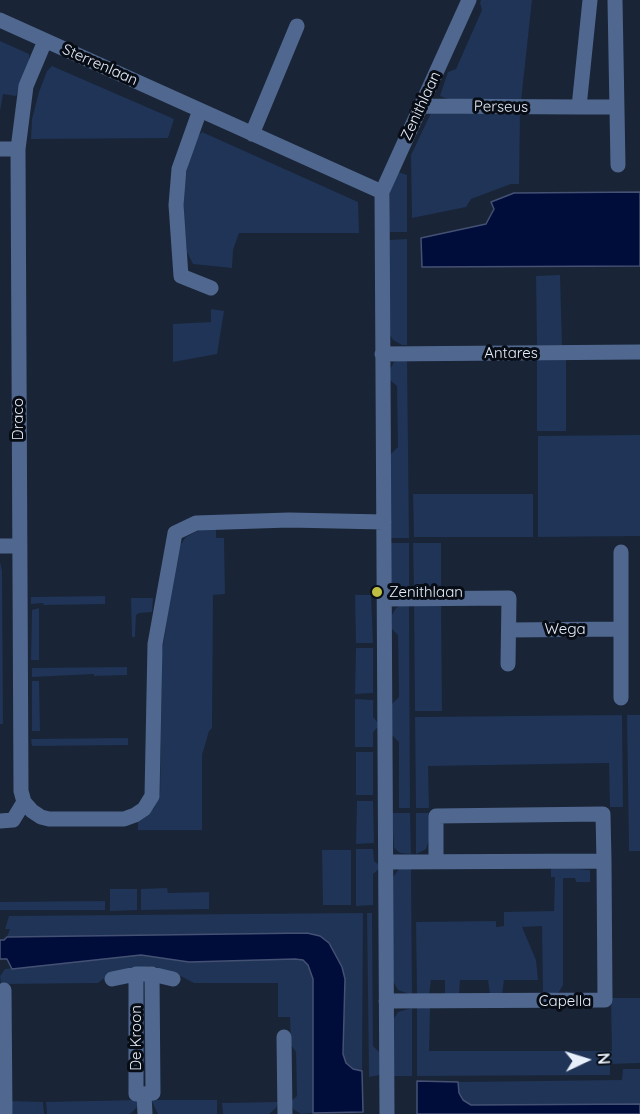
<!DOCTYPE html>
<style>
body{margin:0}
#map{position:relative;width:640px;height:1114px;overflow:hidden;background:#192436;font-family:Quicksand,sans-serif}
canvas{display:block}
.north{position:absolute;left:556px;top:1030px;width:60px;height:60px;-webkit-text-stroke:4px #080d15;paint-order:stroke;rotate:86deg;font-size:16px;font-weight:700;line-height:24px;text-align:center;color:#e7effb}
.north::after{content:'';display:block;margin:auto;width:21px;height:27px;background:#e7effb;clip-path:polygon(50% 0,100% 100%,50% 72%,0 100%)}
</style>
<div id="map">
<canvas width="640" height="1114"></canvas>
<div class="north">N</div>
</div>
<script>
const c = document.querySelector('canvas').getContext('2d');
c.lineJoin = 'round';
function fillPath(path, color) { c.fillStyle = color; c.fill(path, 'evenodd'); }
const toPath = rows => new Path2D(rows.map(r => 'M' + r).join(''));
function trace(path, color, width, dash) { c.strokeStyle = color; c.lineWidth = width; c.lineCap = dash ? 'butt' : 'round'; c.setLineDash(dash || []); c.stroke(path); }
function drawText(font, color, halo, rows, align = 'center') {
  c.font = font + ' Quicksand,sans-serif'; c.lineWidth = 6; c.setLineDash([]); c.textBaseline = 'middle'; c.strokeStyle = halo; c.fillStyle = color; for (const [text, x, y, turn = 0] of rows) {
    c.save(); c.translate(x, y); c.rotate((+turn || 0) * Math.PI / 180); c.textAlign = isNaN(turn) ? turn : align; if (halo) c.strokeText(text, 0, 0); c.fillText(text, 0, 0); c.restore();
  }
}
const green = toPath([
 [481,0,532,0,521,101,451,100,440,96,448,72,456,69,482,10,480,3],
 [0,41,29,54,29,61,16,96,3,94,0,111],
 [52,66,174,119,168,138,31,139,32,119,39,92,47,71],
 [431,113,520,114,519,184,511,184,471,199,466,207,412,218,411,155],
 [202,132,358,202,359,233,239,233,233,250,232,268,193,264,187,252,182,203,190,150,196,138],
 [398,172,407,175,407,232,389,232,390,190],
 [407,239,407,345,402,345,393,340,390,335,389,240],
 [560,275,562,345,537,345,536,276],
 [211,309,224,311,217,354,173,362,173,324,211,322],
 [407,358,409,538,391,538,390,455,398,447,397,386,390,380,390,369,394,362],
 [537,360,566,360,566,431,537,431],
 [640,435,640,536,538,537,538,436],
 [533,494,533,537,414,537,413,494],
 [216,528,216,538,224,538,225,594,213,595,212,728,209,731,202,755,202,830,138,830,138,822,147,816,154,808,160,794,162,652,178,548,186,537,199,530],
 [391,543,409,543,409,593,402,592,393,587,391,581],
 [413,543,441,543,441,592,414,592],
 [0,562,2,571,3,724,0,724],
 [355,595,371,595,373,643,356,643],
 [105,596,105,604,44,605,43,603,31,604,31,597],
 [131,598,153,598,152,612,139,613,136,615,135,637,132,637],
 [414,604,441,604,442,711,415,711],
 [401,605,409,605,410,808,399,808,399,742,392,735,392,704,399,697,398,635,392,629,392,615,396,608],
 [39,608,39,660,31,660,32,610],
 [356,648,373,648,373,693,355,694],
 [127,667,127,675,94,676,94,674,32,677,32,668],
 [32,681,39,681,40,731,32,731],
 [355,699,373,700,373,717,378,723,378,727,373,732,373,747,355,747],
 [622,715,623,807,610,807,609,763,428,766,429,808,416,808,415,717],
 [627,715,640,715,640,851,629,851],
 [128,738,128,745,32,746,31,739],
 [356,752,373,752,373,795,356,795],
 [357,801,373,801,374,843,356,844],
 [392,813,410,813,411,854,400,853,394,848],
 [416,813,429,813,429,840,426,849,416,854],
 [356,849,373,849,374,861,379,865,379,869,373,874,373,905,356,906],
 [322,850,351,850,351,905,323,905],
 [411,867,412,995,398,990,393,981,393,877,399,869],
 [551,867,590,870,590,882,576,882,575,878,563,878,563,985,559,992,554,994,543,994,542,926,522,927,536,960,538,980,504,980,502,994,490,994,488,980,460,980,459,994,445,994,445,980,431,980,429,995,417,995,416,922,496,921,496,927,504,926,504,912,554,911,555,877,551,877],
 [167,888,168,893,209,892,209,909,141,910,141,889],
 [110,889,137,889,137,910,110,911],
 [105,901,105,910,0,910,0,902],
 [363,913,362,1071,353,1069,346,1063,343,1055,345,979,307,933,7,937,10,929,5,929,9,916],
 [367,913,372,913,373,1046,379,1052,380,1075,369,1077],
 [141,955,154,955,189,962,295,959,303,960,308,965,313,979,313,1113,301,1114,293,1109,291,1101,297,1096,296,1052,291,1045,290,1017,278,1017,278,983,194,983,171,971,149,966,107,976,98,983,1,984,0,976,5,969],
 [611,998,640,998,640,1063,610,1064,610,1075,417,1076,417,1007,430,1008,429,1051,612,1051],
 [412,1008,412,1076,394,1076,393,1020,398,1012],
 [623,1069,640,1069,640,1104,476,1106,463,1101,459,1093,458,1082,622,1080],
 [137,1100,137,1107,130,1114,47,1114,46,1102],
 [151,1100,217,1100,217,1114,158,1114],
 [11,1101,43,1102,44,1114,13,1114],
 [278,1102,276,1108,269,1114,223,1114,222,1103]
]);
const water = toPath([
 [640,192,640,266,422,267,421,238,486,224,494,209,491,202,514,193,640,192],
 [307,933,320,936,329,943,342,967,345,979,343,1054,346,1063,353,1069,362,1071,363,1112,313,1113,313,979,308,965,303,960,295,959,189,962,141,955,12,969,7,959,0,959,0,940,4,940,7,937,307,933],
 [417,1081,458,1082,459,1093,463,1100,471,1105,640,1104,640,1114,417,1114,417,1081]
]);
const minor = toPath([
 [590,0,579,107,617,107],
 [615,0,618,165],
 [0,20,382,192],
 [45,41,26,86,18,149,21,791,24,802,32,811,41,817,49,819,124,819,135,815,144,809,152,796,155,644,175,533,196,523,289,520,384,522],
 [423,106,579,107],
 [200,110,179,169,176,205,181,276,211,288],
 [252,134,297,26],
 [0,149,18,149],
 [382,354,640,352],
 [0,546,19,546],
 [621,552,621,698],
 [385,599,509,598,508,664],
 [509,630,621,629],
 [0,821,13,820,24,802],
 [386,862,604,861,603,814,436,816,436,862],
 [136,974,136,1094,144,1094],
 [112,979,136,974,152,974,173,979],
 [4,990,5,1114],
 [386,1001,605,1000,604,861],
 [284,1037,285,1114],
 [145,1114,144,1094,153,1093,152,974],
 [387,1114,382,192,469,0]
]);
const markers = [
 [377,592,6,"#bebf42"]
];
const streetNames = [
 ["Sterrenlaan",100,65,24],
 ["Zenithlaan",421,106,-65],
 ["Perseus",501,107,1],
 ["Antares",511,353],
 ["Draco",18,419,-90],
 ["Wega",565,629],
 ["Capella",565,1001],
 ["De Kroon",136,1038,-90]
];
const poiNames = [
 ["Zenithlaan",389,592]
];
fillPath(green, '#1f3456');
fillPath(water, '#000d3a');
trace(water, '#455174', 1.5);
trace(minor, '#50688f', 15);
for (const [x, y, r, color] of markers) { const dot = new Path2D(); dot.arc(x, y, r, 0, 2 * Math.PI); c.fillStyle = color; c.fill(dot); trace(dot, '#080d15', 2); }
drawText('15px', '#e7effb', '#080d15', streetNames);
drawText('15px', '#e7effb', '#080d15', poiNames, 'left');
</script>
